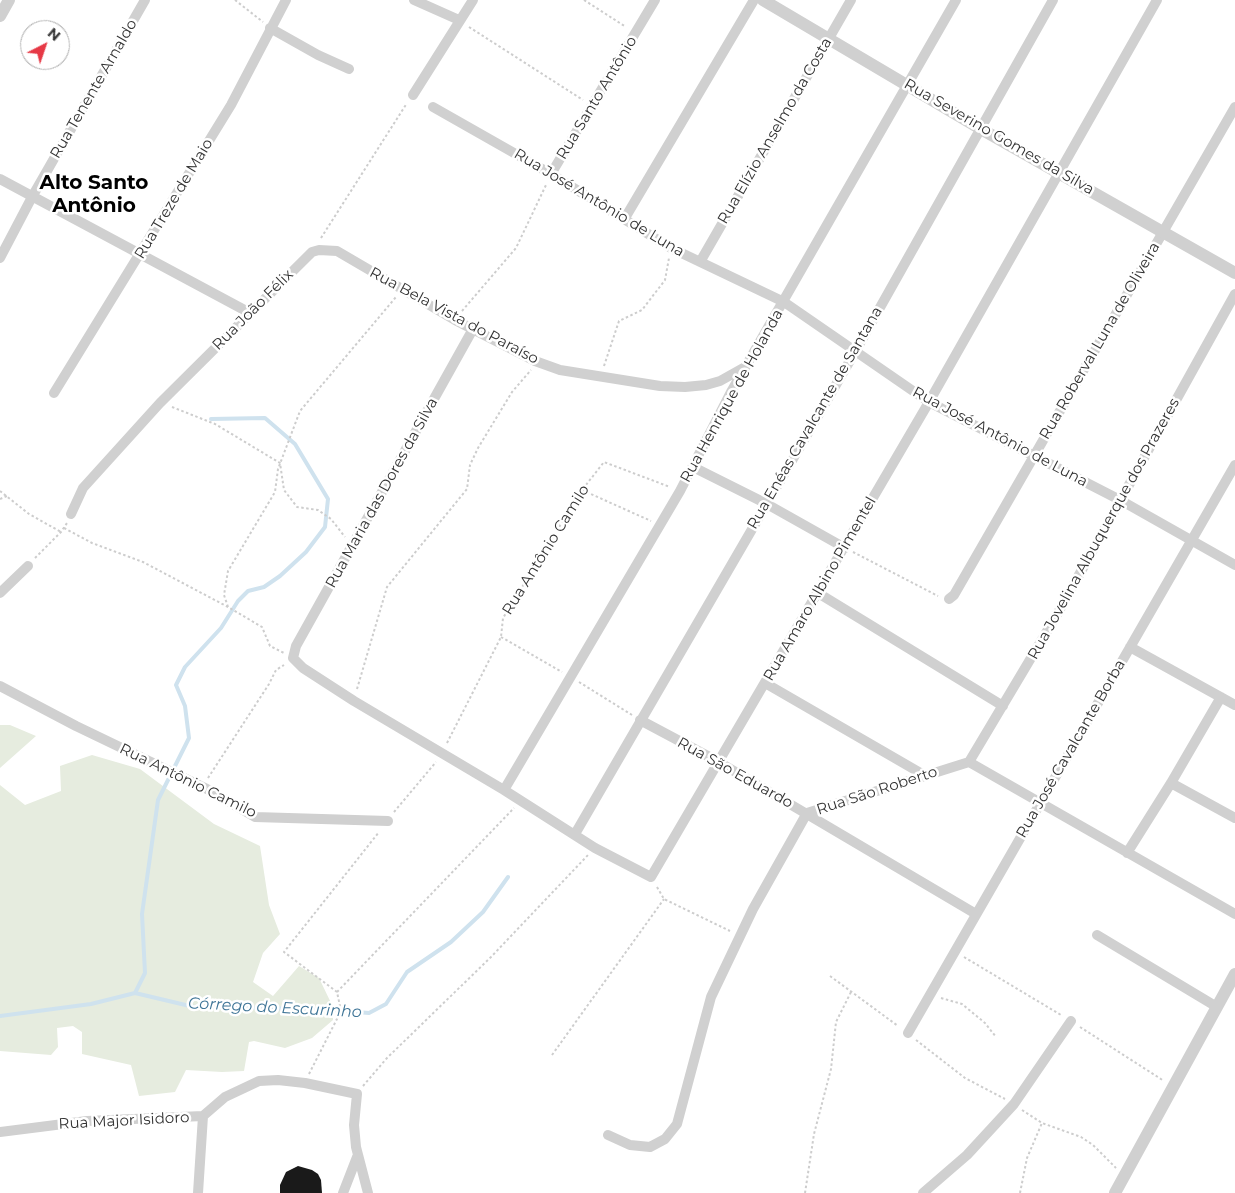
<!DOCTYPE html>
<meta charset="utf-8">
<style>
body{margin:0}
#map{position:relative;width:1235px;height:1193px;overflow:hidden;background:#fff;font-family:Montserrat,sans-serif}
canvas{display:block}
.north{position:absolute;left:20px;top:20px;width:50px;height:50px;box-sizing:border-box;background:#fff;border:1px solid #adadad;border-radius:50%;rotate:41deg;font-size:14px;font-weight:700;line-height:20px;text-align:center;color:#333}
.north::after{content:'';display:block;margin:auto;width:18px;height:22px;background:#e63946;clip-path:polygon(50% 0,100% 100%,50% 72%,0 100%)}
</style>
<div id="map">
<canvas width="1235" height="1193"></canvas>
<div class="north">N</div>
</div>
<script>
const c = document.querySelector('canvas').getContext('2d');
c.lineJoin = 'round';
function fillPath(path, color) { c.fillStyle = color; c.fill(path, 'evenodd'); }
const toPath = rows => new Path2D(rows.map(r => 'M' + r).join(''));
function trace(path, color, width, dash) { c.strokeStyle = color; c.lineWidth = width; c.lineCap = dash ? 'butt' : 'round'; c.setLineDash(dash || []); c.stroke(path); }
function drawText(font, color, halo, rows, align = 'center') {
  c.font = font + ' Montserrat,sans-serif'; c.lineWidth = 5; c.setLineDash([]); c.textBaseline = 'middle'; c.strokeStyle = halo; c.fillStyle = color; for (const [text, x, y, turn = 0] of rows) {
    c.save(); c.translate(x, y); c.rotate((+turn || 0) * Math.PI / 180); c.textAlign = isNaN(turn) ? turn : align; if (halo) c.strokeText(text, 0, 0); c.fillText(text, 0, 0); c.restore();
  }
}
const green = toPath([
 [0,725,10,725,36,736,0,768],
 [92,755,140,769,214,824,260,846,269,905,280,934,263,953,253,982,273,996,299,966,319,978,333,1007,333,1020,312,1038,285,1048,254,1041,249,1042,244,1071,222,1072,186,1070,175,1092,139,1096,131,1065,82,1054,82,1032,73,1026,57,1028,58,1047,51,1055,0,1051,0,785,25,805,61,791,60,766]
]);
const stream = toPath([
 [135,993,194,1007,319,1009,369,1013,386,1004,407,972,451,942,483,912,508,877],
 [0,1016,91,1004,135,993,145,973,142,914,158,800,189,738,185,706,176,685,185,667,221,628,238,601,248,591,264,587,280,576,306,552,325,527,328,499,295,444,265,418,211,419]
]);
const building = toPath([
 [298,1166,312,1170,318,1174,321,1180,322,1193,280,1193,280,1185,286,1172]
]);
const path = toPath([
 [235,0,263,22],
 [584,0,626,27],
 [469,27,583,100],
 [321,238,407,103],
 [462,311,516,248,546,185],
 [604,366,619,321,642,310,665,280,669,258],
 [172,407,215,424,280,463,284,490,297,507,318,510,331,519,345,537],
 [582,490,651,521],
 [0,491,29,514,61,532],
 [0,499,7,496],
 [64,528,92,543,143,562,228,607,262,627,270,646,284,653],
 [853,552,938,596],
 [35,558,61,532,67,523],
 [228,607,224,595,228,571,275,492,278,469,300,411,396,297],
 [501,637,562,672],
 [579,682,632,715],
 [357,689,387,587,467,489,470,465,478,448,512,392,531,370],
 [447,743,501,637,503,618,582,490,604,462,670,487],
 [208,778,269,684,276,670,284,665],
 [394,812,436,762],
 [657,887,664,899,730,931],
 [964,957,1061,1015],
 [830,976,898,1026],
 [337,992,514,808],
 [941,998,962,1004,985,1023,996,1037],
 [1080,1027,1164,1081],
 [916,1040,965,1078,1005,1099],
 [552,1055,664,899],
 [309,1074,341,1011,337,992,284,952,379,832],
 [363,1086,387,1058,491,957,588,855],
 [1022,1110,1042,1123,1081,1137,1093,1145,1116,1168],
 [805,1193,814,1134,831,1069,836,1022,851,992],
 [1020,1193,1027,1158,1042,1123]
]);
const minor = toPath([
 [414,0,459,20],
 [270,28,318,55,349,69],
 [413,95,473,0],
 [433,107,551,174,671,248,784,302,929,402,1120,500,1235,565],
 [551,174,655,0],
 [0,179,250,313],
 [625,218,754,0],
 [0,258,32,197,145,0],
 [700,262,851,0],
 [473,329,296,646,293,658,303,668,354,701,504,790,595,848,651,877,929,402,1157,0],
 [54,393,231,105,286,0],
 [693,467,765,503,845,548],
 [71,514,83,488,160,403,312,252,319,250,337,251,455,320,535,361,560,370,660,386,685,387,706,385,720,381,745,367],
 [0,593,28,566],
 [818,593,1003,706],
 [949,599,954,595,1235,107],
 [1130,647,1235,705],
 [765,683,924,775],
 [0,686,76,726,207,789,255,817,388,821],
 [640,720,717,761,976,914],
 [969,762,1059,611,1235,294],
 [1171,783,1235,818],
 [504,790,680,491,731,392,956,0],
 [575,834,855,352,1053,0],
 [1127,853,1171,783,1221,697],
 [1097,935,1217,1007],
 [908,1033,1235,465],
 [0,1132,87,1121,203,1116,225,1097,259,1081,278,1080,305,1083,357,1094,354,1125,356,1147,368,1193],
 [608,1135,630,1145,650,1147,665,1139,677,1124,711,997,753,909,807,813,969,762,1235,914],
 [198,1193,203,1116],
 [343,1193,357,1157],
 [923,1193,967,1155,1014,1104,1071,1021]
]);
const tertiary = toPath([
 [763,0,981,129,1235,273],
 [0,16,9,0],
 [1115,1193,1235,974]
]);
const streetNames = [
 ["Rua Tenente Arnaldo",94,89,-60],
 ["Rua Santo Antônio",597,98,-59],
 ["Rua Elízio Anselmo da Costa",775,131,-60],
 ["Rua Severino Gomes da Silva",999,137,30],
 ["Rua Treze de Maio",174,199,-59],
 ["Rua José Antônio de Luna",599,203,31],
 ["Rua João Félix",253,310,-45],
 ["Rua Bela Vista do Paraíso",454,316,28],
 ["Rua Roberval Luna de Oliveira",1100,341,-60],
 ["Rua Henrique de Holanda",732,396,-61],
 ["Rua Enéas Cavalcante de Santana",815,418,-60],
 ["Rua José Antônio de Luna",1000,437,28],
 ["Rua Maria das Dores da Silva",382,493,-61],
 ["Rua Jovelina Albuquerque dos Prazeres",1104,529,-61],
 ["Rua Antônio Camilo",546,550,-58],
 ["Rua Amaro Albino Pimentel",820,589,-60],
 ["Rua José Cavalcante Borba",1071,749,-60],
 ["Rua São Eduardo",735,773,29],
 ["Rua Antônio Camilo",188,781,26],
 ["Rua São Roberto",877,791,-18],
 ["Rua Major Isidoro",124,1121,-3]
];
const waterNames = [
 ["Córrego do Escurinho",275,1008,3]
];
const districtNames = [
 ["Alto Santo",94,183],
 ["Antônio",94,206]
];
fillPath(green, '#e6ecdf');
trace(stream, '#cfe2ee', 4);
fillPath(building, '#1a1a1a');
trace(path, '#cdcdcd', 2, [2.5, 2.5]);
trace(minor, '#d0d0d0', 10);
trace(tertiary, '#d0d0d0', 12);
drawText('15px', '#333', '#fff', streetNames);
drawText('italic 16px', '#3f7597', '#fff', waterNames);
drawText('bold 20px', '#000', '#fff', districtNames);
</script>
